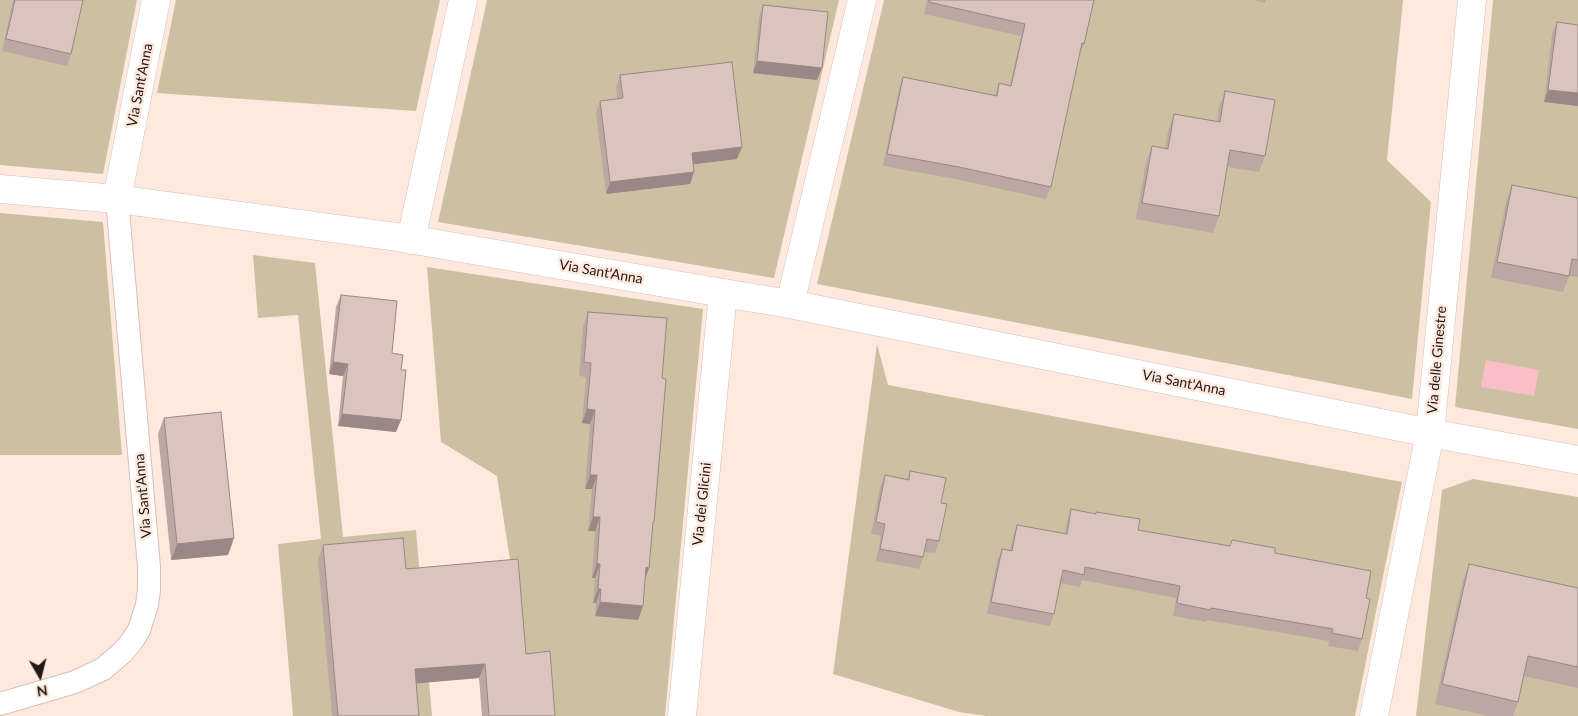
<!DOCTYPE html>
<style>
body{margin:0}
#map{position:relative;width:1578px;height:716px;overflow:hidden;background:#ffe9de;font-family:Lato,sans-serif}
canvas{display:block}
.north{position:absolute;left:15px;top:651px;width:50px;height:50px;-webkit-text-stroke:4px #ffe9de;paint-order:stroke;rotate:172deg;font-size:14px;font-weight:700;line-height:20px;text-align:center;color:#1e1713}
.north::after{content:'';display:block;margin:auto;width:18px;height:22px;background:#1e1713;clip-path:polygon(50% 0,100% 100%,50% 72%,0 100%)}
</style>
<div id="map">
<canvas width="1578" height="716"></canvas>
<div class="north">N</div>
</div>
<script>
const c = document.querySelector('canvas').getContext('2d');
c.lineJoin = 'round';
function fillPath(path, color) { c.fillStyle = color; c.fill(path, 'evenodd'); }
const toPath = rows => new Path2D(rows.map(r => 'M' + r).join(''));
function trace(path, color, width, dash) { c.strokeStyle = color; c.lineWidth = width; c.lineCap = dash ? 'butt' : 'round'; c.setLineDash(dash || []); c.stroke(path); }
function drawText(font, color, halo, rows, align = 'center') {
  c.font = font + ' Lato,sans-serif'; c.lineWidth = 5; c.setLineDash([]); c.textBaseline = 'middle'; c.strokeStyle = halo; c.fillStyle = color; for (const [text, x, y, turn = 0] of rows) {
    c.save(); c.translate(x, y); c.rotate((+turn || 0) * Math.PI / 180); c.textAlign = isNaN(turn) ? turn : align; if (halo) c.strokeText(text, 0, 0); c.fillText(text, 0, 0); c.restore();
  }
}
const green = toPath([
 [0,0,137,0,103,174,0,165],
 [176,0,440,0,416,111,157,93],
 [487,0,839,0,774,278,438,222],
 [884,0,1403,0,1387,160,1431,202,1412,399,817,284],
 [1493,0,1578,0,1578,429,1455,407],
 [0,213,103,222,122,455,0,455],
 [253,255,315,263,343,537,416,530,432,716,293,716,278,544,321,539,298,315,258,318],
 [427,267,703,309,665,716,549,716,520,668,512,573,497,476,441,442],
 [877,344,888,385,1402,482,1355,716,986,716,959,712,833,674],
 [1473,479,1578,497,1578,716,1416,716,1442,490]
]);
const water = toPath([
 [1486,360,1539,370,1534,396,1481,387]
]);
const service = toPath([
 [0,704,75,682,103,669,123,652,132,641,139,630,147,605,149,590,149,567,117,199]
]);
const minor = toPath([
 [117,199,156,0],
 [411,240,463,0],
 [790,304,862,0],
 [682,716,723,293],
 [1374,716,1430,433,1472,0]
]);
const tertiary = toPath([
 [0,189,117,199,397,237,723,293,790,304,1430,433,1578,460]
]);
const wall = toPath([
 [13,0,83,0,71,54,67,66,2,51],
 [927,0,1094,0,1084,44,1079,56,1051,187,1046,199,955,179,883,166,899,89,903,77,995,95,999,83,1010,85,1021,36,924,14],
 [1253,0,1266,0,1265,3],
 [763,5,822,68,817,80,753,73,759,17],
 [1557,22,1578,25,1544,102,1552,34],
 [620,75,737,159,693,164,694,172,690,184,606,194,596,113,600,101,617,99,616,87],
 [1225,91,1265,156,1259,172,1227,167,1219,216,1213,233,1136,219,1146,162,1152,146,1165,148,1168,131,1174,114,1217,122,1219,107],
 [1512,185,1578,198,1578,277,1569,276,1563,292,1491,278,1506,202],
 [341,295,392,353,401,370,396,432,338,426,343,376,329,374,336,307],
 [588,312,662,378,652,527,645,578,643,606,638,620,595,616,596,603,593,603,595,578,592,578,595,531,588,531,592,489,585,489,590,424,582,423,586,377,579,376,583,327],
 [164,418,234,538,228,555,171,560,158,434],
 [910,471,941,503,939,541,935,553,924,552,923,557,919,569,876,561,881,536,871,534,880,487,885,475,907,479],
 [1071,509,1095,514,1096,512,1138,530,1230,546,1232,540,1275,553,1366,598,1362,639,1358,651,1328,646,1329,641,1207,620,1206,622,1173,616,1176,598,1082,580,1080,587,1060,583,1054,614,1050,626,987,614,997,561,1002,549,1010,550,1013,537,1017,525,1065,534,1067,521],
 [323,545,406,569,526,654,555,716,482,716,479,678,416,683,419,716,332,716,318,560],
 [1469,564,1578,588,1578,688,1524,676,1518,702,1513,716,1488,716,1435,704,1462,584]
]);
const shadedWall = toPath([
 [757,61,822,68,817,80,753,73],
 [1548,90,1578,93,1578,106,1544,102],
 [742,147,737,159,688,165,692,153],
 [694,172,690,184,606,194,610,182],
 [333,362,348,364,343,376,329,374],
 [587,409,595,410,590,424,582,423],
 [342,414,401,420,396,432,338,426],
 [590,475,597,475,592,489,585,489],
 [593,517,600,517,595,531,588,531],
 [234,538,228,555,171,560,177,544],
 [597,564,600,564,595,578,592,578],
 [646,567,649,568,644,582],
 [598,589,601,589,596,603,593,603],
 [600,602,643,606,638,620,595,616],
 [485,664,479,678,410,684,415,669]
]);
const building = toPath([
 [15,0,83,0,71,54,6,39,15,0],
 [929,0,1094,0,1084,44,1082,43,1051,187,959,167,887,154,903,77,997,96,999,83,1011,86,1025,24,929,2,929,0],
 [763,5,828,12,822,68,757,61,763,5],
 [1557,22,1578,25,1578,93,1548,90,1557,22],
 [732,62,742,147,692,153,694,172,610,182,600,101,623,98,620,75,732,62],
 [1225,91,1275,100,1265,156,1230,150,1219,216,1142,203,1152,146,1168,149,1174,114,1220,122,1225,91],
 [1512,185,1578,198,1578,260,1572,259,1569,276,1497,262,1512,185],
 [341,295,397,301,392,353,403,355,401,370,406,370,401,420,342,414,348,364,333,362,341,295],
 [588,312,667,318,662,378,666,379,654,522,653,522,649,568,646,567,643,606,600,602,601,589,598,589,600,564,597,564,600,517,593,517,597,475,590,475,595,410,587,409,591,363,584,362,588,312],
 [221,412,234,538,177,544,164,418,221,412],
 [910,471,946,478,941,503,947,504,939,541,927,539,923,557,880,549,885,524,876,522,885,475,909,480,910,471],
 [1071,509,1096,514,1096,512,1140,519,1138,530,1230,546,1232,540,1275,548,1275,553,1371,571,1366,598,1370,599,1362,639,1332,633,1333,629,1211,608,1210,610,1177,603,1180,586,1085,567,1084,575,1063,570,1054,614,991,602,1002,549,1012,551,1017,525,1067,534,1071,509],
 [403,538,406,569,518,559,526,654,550,651,555,716,489,716,485,664,415,669,419,716,338,716,323,545,403,538],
 [1469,564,1578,588,1578,667,1528,656,1518,702,1442,684,1469,564]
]);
const streetNames = [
 ["Via Sant'Anna",140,85,-79],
 ["Via Sant'Anna",601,272,10],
 ["Via delle Ginestre",1437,360,-85],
 ["Via Sant'Anna",1184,383,11],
 ["Via Sant'Anna",143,496,-95],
 ["Via dei Glicini",702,504,-84]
];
fillPath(green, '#ccc0a2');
fillPath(water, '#f9bec6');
trace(service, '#d5c1b6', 24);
trace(minor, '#d5c1b6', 29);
trace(tertiary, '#d5c1b6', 29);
trace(service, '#fff', 22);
trace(minor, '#fff', 28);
trace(tertiary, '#fff', 28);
fillPath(wall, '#bca8a3');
fillPath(shadedWall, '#998885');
fillPath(building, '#dbc3be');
trace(building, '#998885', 1);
drawText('14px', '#1e1713', '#ffe9de', streetNames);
</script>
